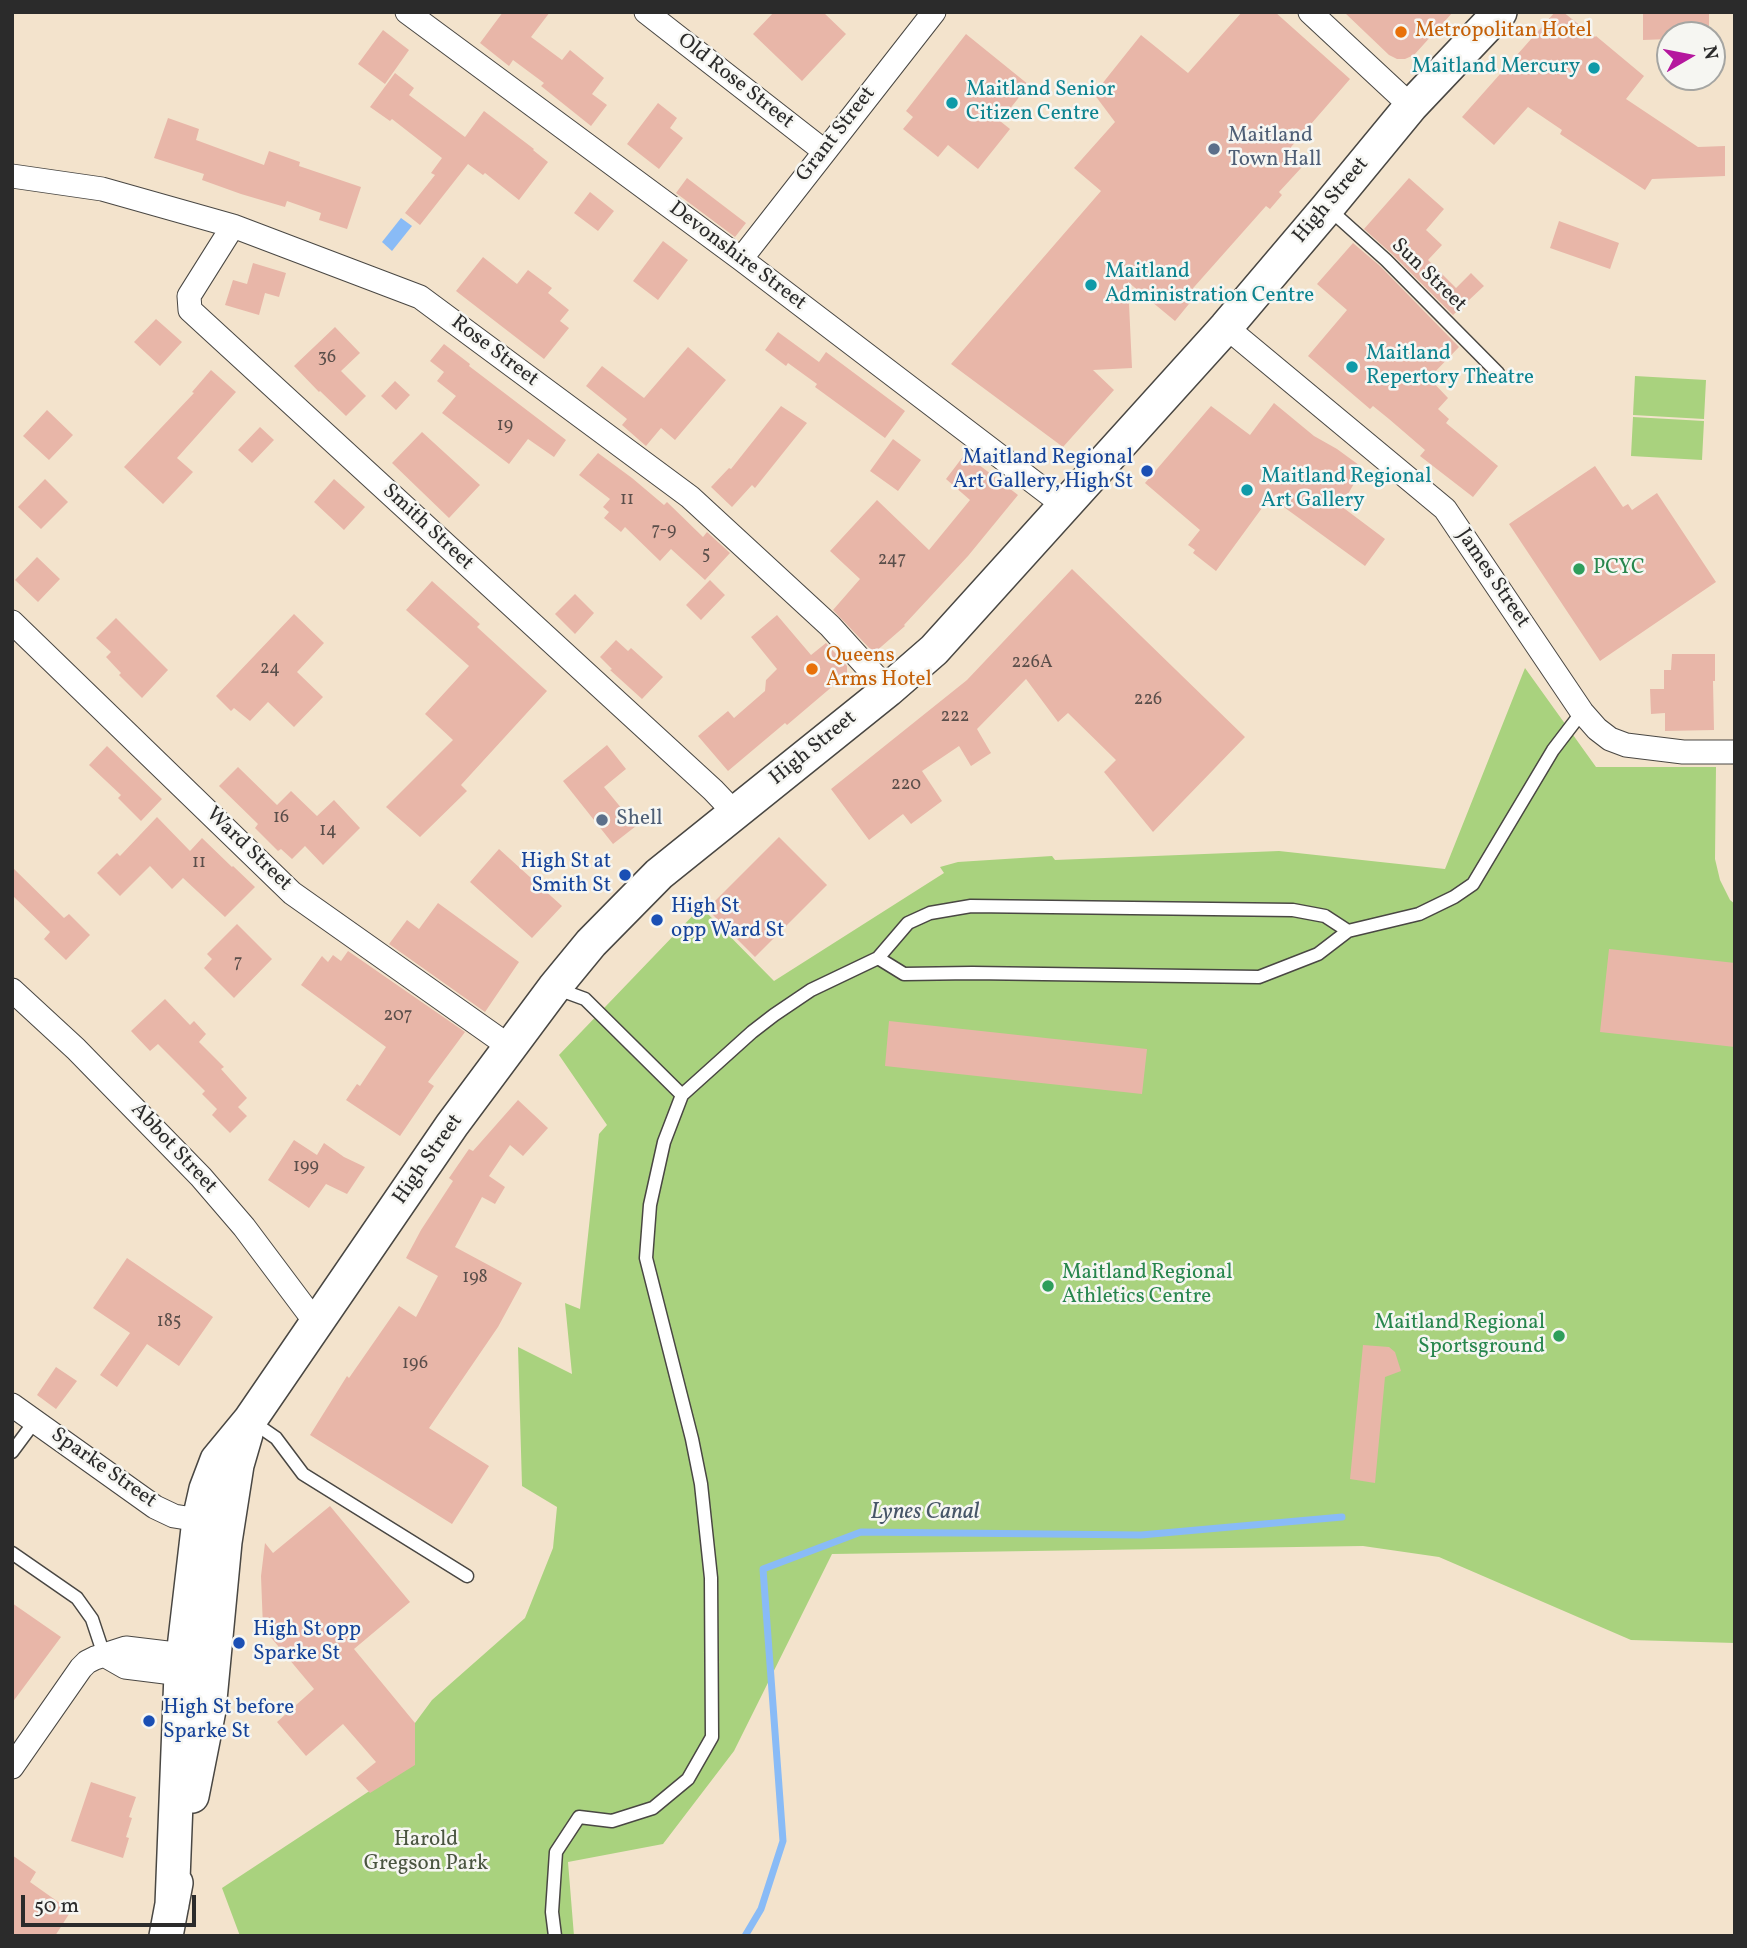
<!DOCTYPE html>
<style>
body{margin:0}
#map{position:relative;width:1747px;height:1948px;overflow:hidden;background:#f3e3cc;font-family:Vollkorn,serif}
canvas{display:block}
.frame{position:absolute;inset:0;border:14px solid #2b2b2b;pointer-events:none}
.north{position:absolute;left:1656px;top:21px;width:70px;height:70px;box-sizing:border-box;background:#f6f6f2;border:2px solid #a5a5a2;border-radius:50%;rotate:80deg;font-size:19px;font-weight:700;line-height:28px;text-align:center;color:#2b2b2b}
.north::after{content:'';display:block;margin:auto;width:24px;height:32px;background:#b5179e;clip-path:polygon(50% 0,100% 100%,50% 72%,0 100%)}
.scale{position:absolute;left:21px;top:1895px;width:175px;height:32px;box-sizing:border-box;border:4px solid #2b2b2b;border-top:0;padding-left:9px;font-size:21px;line-height:24px;white-space:nowrap;color:#2b2b2b;-webkit-text-stroke:5px #f6f6f2;paint-order:stroke}
</style>
<div id="map">
<canvas width="1747" height="1948"></canvas>
<div class="frame"></div>
<div class="north">N</div>
<div class="scale">50 m</div>
</div>
<script>
const c = document.querySelector('canvas').getContext('2d');
c.lineJoin = 'round';
function fillPath(path, color) { c.fillStyle = color; c.fill(path, 'evenodd'); }
const toPath = rows => new Path2D(rows.map(r => 'M' + r).join(''));
function trace(path, color, width, dash) { c.strokeStyle = color; c.lineWidth = width; c.lineCap = dash ? 'butt' : 'round'; c.setLineDash(dash || []); c.stroke(path); }
function drawText(font, color, halo, rows, align = 'center') {
  c.font = font + ' Vollkorn,serif'; c.lineWidth = 5; c.setLineDash([]); c.textBaseline = 'middle'; c.strokeStyle = halo; c.fillStyle = color; for (const [text, x, y, turn = 0] of rows) {
    c.save(); c.translate(x, y); c.rotate((+turn || 0) * Math.PI / 180); c.textAlign = isNaN(turn) ? turn : align; if (halo) c.strokeText(text, 0, 0); c.fillText(text, 0, 0); c.restore();
  }
}
const green = toPath([
 [1635,376,1706,380,1704,419,1633,415],
 [1633,417,1704,421,1702,460,1631,456],
 [1525,668,1596,767,1716,767,1715,859,1720,880,1730,900,1735,904,1735,1643,1631,1640,1439,1557,1363,1546,832,1554,734,1751,663,1844,568,1862,574,1936,240,1936,222,1888,412,1763,415,1723,432,1700,525,1618,553,1548,557,1507,522,1486,518,1347,572,1374,565,1303,580,1309,599,1134,607,1125,559,1055,701,907,774,981,944,873,940,867,958,862,1052,856,1055,860,1279,851,1445,869]
]);
const water = toPath([
 [401,218,412,226,392,251,382,242]
]);
const stream = toPath([
 [745,1936,761,1909,783,1841,763,1569,861,1532,1141,1535,1342,1517]
]);
const building = toPath([
 [503,12,550,12,531,37,562,60,570,50,604,78,592,94,607,105,591,126,541,86,544,83,513,60,509,66,480,43],
 [774,12,823,12,846,34,802,81,753,34],
 [1242,12,1275,12,1350,79,1285,154,1302,167,1279,192,1282,195,1270,209,1266,206,1187,295,1193,299,1175,321,1128,282,1132,368,1093,370,1114,390,1063,447,951,364,1101,191,1074,168,1115,122,1094,94,1141,35,1188,73],
 [1344,12,1453,12,1414,55,1405,59,1397,59,1389,55],
 [1555,12,1563,12,1595,37,1596,36,1644,76,1626,99,1698,147,1725,146,1725,176,1652,179,1645,190,1560,134,1562,130,1528,107,1494,145,1462,117],
 [1643,12,1709,12,1709,35,1670,35,1670,39,1643,40],
 [383,30,409,50,385,84,358,64],
 [966,34,1029,85,1000,121,1010,129,978,169,948,145,938,157,903,129,913,117,906,111],
 [395,73,414,88,409,95,465,137,484,111,534,149,533,150,548,162,519,200,485,173,483,175,468,164,420,225,405,213,435,175,431,173,442,158,392,119,390,121,370,107],
 [658,103,677,118,670,128,683,138,659,169,627,144],
 [168,118,199,129,196,140,264,165,269,151,300,162,299,166,361,187,347,229,319,220,321,213,287,201,285,207,241,194,202,180,204,174,154,158],
 [687,178,746,223,735,237,676,193],
 [1409,178,1444,209,1426,230,1442,245,1428,260,1456,288,1471,273,1484,286,1453,315,1392,254,1364,229],
 [590,192,614,211,598,231,574,213],
 [1559,221,1619,243,1610,269,1550,248],
 [663,241,688,260,658,300,633,281],
 [1353,243,1380,266,1459,347,1429,378,1448,398,1438,409,1449,419,1446,423,1498,466,1473,497,1420,456,1425,450,1389,419,1373,406,1370,409,1308,356,1347,310,1317,284],
 [483,257,517,284,528,270,552,288,548,293,569,310,560,321,569,328,544,359,456,291],
 [253,263,286,273,279,297,265,293,259,315,225,305,233,280,247,284],
 [156,319,182,342,160,366,134,342],
 [335,327,360,353,341,371,366,396,346,416,320,391,319,392,294,366],
 [778,332,819,362,826,352,905,411,885,438,815,387,817,384,788,363,786,366,765,350],
 [444,344,470,364,469,366,566,440,554,457,528,439,509,464,442,413,456,396,437,381,444,372,430,361],
 [688,347,726,380,675,440,661,428,646,446,622,425,627,419,586,386,602,366,644,398],
 [211,370,236,392,177,458,193,472,163,504,124,467,194,393,192,392],
 [395,381,410,395,396,410,381,396],
 [1274,403,1314,436,1337,449,1363,468,1341,506,1385,539,1365,566,1270,497,1216,571,1193,553,1195,550,1188,545,1200,530,1145,483,1211,406,1250,435],
 [781,406,807,423,755,488,752,485,732,507,711,487,729,468,731,469],
 [47,410,73,435,49,460,23,436],
 [260,427,274,440,252,463,238,450],
 [422,432,480,485,449,518,392,463],
 [893,439,921,460,898,491,870,471],
 [598,453,632,478,664,505,667,502,703,537,707,532,730,553,705,580,671,549,660,561,625,527,621,532,604,518,609,512,603,507,610,499,579,475],
 [965,454,1018,495,968,556,904,625,905,626,874,653,833,610,860,579,830,551,877,500,929,550,970,500,946,479],
 [1595,466,1623,507,1628,504,1632,510,1657,493,1716,582,1600,661,1509,524],
 [45,479,68,502,41,529,18,507],
 [334,479,365,507,344,530,314,502],
 [37,557,60,579,38,602,15,580],
 [1072,569,1245,737,1153,832,1104,772,1116,760,1068,713,1058,722,1026,679,977,729,991,753,971,766,959,746,922,771,942,801,911,824,903,814,869,840,831,789,967,680],
 [710,580,725,595,701,620,686,605],
 [432,581,480,624,477,627,547,691,461,785,467,791,420,837,386,807,453,740,425,714,469,666,406,610],
 [575,594,594,613,575,634,555,614],
 [294,614,324,643,297,672,323,697,294,727,268,702,250,721,234,708,231,711,216,696],
 [777,615,811,655,826,643,847,666,847,674,787,725,785,723,728,771,698,736,728,711,734,718,765,691,766,680,777,669,751,637],
 [116,618,168,670,142,698,119,675,121,673,106,657,111,652,96,638],
 [616,640,628,651,631,648,663,677,642,699,610,670,612,669,600,657],
 [1672,654,1715,654,1715,681,1713,681,1714,730,1665,731,1665,713,1651,714,1650,689,1664,689,1664,670,1671,670],
 [607,745,626,769,604,787,636,826,613,844,563,781],
 [107,746,162,799,141,821,118,798,121,795,89,765],
 [238,767,277,805,291,791,317,816,334,800,360,828,323,865,305,846,292,859,281,849,278,851,255,828,258,824,219,786],
 [157,817,190,851,202,838,232,867,233,866,255,887,225,917,183,878,172,889,150,866,120,896,97,873,117,853,120,856],
 [779,837,827,885,755,957,707,909],
 [499,849,562,906,532,938,470,882],
 [12,867,64,918,69,914,90,935,66,960,44,939,50,932,12,895],
 [438,903,519,962,485,1012,389,944,407,920,419,929],
 [237,924,272,959,234,998,204,968,212,959,207,954],
 [1609,949,1735,963,1735,1047,1600,1032],
 [348,951,465,1032,428,1082,434,1086,400,1136,346,1100,357,1084,360,1086,386,1047,301,985,322,956,328,962,333,955,341,961],
 [165,999,190,1025,194,1021,206,1034,199,1042,224,1067,221,1069,247,1098,238,1107,247,1116,230,1133,212,1115,217,1109,202,1094,205,1091,158,1044,150,1051,131,1031],
 [889,1021,1147,1049,1142,1094,885,1066],
 [518,1100,548,1128,523,1156,510,1145,489,1176,505,1187,495,1204,482,1197,455,1247,522,1283,498,1327,429,1428,489,1466,452,1524,310,1435,347,1376,349,1378,399,1306,416,1317,438,1276,406,1258,421,1230,453,1181,449,1178,469,1149,473,1151],
 [294,1140,317,1155,324,1143,344,1157,365,1167,347,1194,326,1184,309,1208,268,1180],
 [127,1258,213,1317,179,1366,147,1344,117,1387,100,1375,130,1333,93,1308],
 [1363,1345,1389,1347,1395,1352,1401,1371,1385,1377,1375,1483,1350,1479],
 [56,1367,77,1381,56,1409,37,1395],
 [330,1506,410,1602,354,1649,415,1723,415,1765,370,1793,356,1778,376,1762,343,1724,306,1756,277,1722,314,1689,263,1628,261,1576,265,1543,273,1553],
 [12,1603,61,1637,12,1703],
 [91,1782,136,1797,129,1817,132,1818,126,1837,129,1838,123,1858,71,1841],
 [12,1855,36,1872,30,1882,71,1911,55,1936,12,1936]
]);
const lane = toPath([
 [1328,208,1386,260,1498,373],
 [878,958,904,974,972,973,1259,977,1318,954,1348,931,1419,914,1454,897,1473,884,1553,750,1582,712],
 [555,988,585,999,682,1095],
 [250,1420,276,1438,303,1474,467,1576],
 [12,1452,35,1421],
 [12,1553,77,1598,92,1619,104,1655],
 [555,1936,552,1912,556,1852,579,1817,612,1821,653,1808,688,1779,712,1737,711,1578,701,1484,692,1439,646,1258,650,1205,664,1142,682,1095,752,1032,774,1015,811,990,878,958,908,923,930,913,971,906,1293,910,1325,916,1348,931]
]);
const street = toPath([
 [407,12,741,259,1065,506],
 [646,12,824,151],
 [1310,12,1411,106],
 [12,176,102,189,233,226,420,297,690,497,830,626,888,690],
 [233,226,189,296,190,310,713,790,734,812],
 [741,259,934,12],
 [1226,327,1445,509,1582,712,1597,729,1610,739,1626,745,1683,752,1735,752],
 [12,622,292,893,510,1047],
 [12,990,76,1049,201,1177,244,1227,316,1323],
 [12,1405,155,1507,174,1516,199,1520],
 [104,1655,125,1667,181,1674],
 [12,1767,81,1668,87,1662,95,1658,126,1648,184,1655]
]);
const secondary = toPath([
 [192,1796,209,1710,225,1542,237,1465,246,1434],
 [172,1905,181,1674,199,1520,206,1489,217,1460,250,1420,452,1125,554,988,591,943,659,874,888,690,934,650,1226,327,1327,208,1411,106,1500,12],
 [166,1936,176,1883]
]);
const markers = [
 [1401,32,7,"#e8710a"],
 [1594,68,7,"#0f9aa8"],
 [952,103,7,"#0f9aa8"],
 [1214,149,7,"#5c6f8a"],
 [1091,285,7,"#0f9aa8"],
 [1352,367,7,"#0f9aa8"],
 [1147,471,7,"#1a4fb4"],
 [1247,490,7,"#0f9aa8"],
 [1579,569,7,"#2e9e5b"],
 [812,669,7,"#e8710a"],
 [602,820,7,"#5c6f8a"],
 [625,875,7,"#1a4fb4"],
 [657,920,7,"#1a4fb4"],
 [1048,1286,7,"#2e9e5b"],
 [1559,1336,7,"#2e9e5b"],
 [239,1643,7,"#1a4fb4"],
 [149,1721,7,"#1a4fb4"]
];
const numberNames = [
 ["36",327,359],
 ["19",505,427],
 ["11",627,501],
 ["7-9",664,532],
 ["5",706,556],
 ["247",892,561],
 ["226A",1032,664],
 ["24",270,670],
 ["226",1148,701],
 ["222",955,718],
 ["220",906,786],
 ["16",281,819],
 ["14",328,832],
 ["11",199,864],
 ["7",238,964],
 ["207",398,1017],
 ["199",306,1168],
 ["198",475,1279],
 ["185",169,1323],
 ["196",415,1365]
];
const foodNames = [
 ["Metropolitan Hotel",1415,32],
 ["Queens",826,657],
 ["Arms Hotel",826,681]
];
const cultureNames = [
 ["Maitland Mercury",1580,68,"right"],
 ["Maitland Senior",966,91],
 ["Citizen Centre",966,115],
 ["Maitland",1105,273],
 ["Administration Centre",1105,297],
 ["Maitland",1366,355],
 ["Repertory Theatre",1366,379],
 ["Maitland Regional",1261,478],
 ["Art Gallery",1261,502]
];
const streetNames = [
 ["Old Rose Street",735,82,38],
 ["Grant Street",837,135,-52],
 ["High Street",1332,201,-50],
 ["Devonshire Street",737,257,37],
 ["Sun Street",1428,276,44],
 ["Rose Street",494,352,37],
 ["Smith Street",427,528,43],
 ["James Street",1492,579,56],
 ["High Street",814,749,-39],
 ["Ward Street",248,850,44],
 ["Abbot Street",173,1149,47],
 ["High Street",429,1160,-55],
 ["Sparke Street",103,1469,35]
];
const serviceNames = [
 ["Maitland",1228,137],
 ["Town Hall",1228,161],
 ["Shell",616,820]
];
const transitNames = [
 ["Maitland Regional",1133,459,"right"],
 ["Art Gallery, High St",1133,483,"right"],
 ["High St at",611,863,"right"],
 ["Smith St",611,887,"right"],
 ["High St",671,908],
 ["opp Ward St",671,932],
 ["High St opp",253,1631],
 ["Sparke St",253,1655],
 ["High St before",163,1709],
 ["Sparke St",163,1733]
];
const leisureNames = [
 ["PCYC",1593,569],
 ["Maitland Regional",1062,1274],
 ["Athletics Centre",1062,1298],
 ["Maitland Regional",1545,1324,"right"],
 ["Sportsground",1545,1348,"right"]
];
const parkNames = [
 ["Harold",426,1841],
 ["Gregson Park",426,1865]
];
const waterNames = [
 ["Lynes Canal",925,1514]
];
fillPath(green, '#a9d27e');
fillPath(water, '#89bbf6');
trace(stream, '#89bbf6', 7);
fillPath(building, '#e8b6a8');
trace(lane, '#494743', 15);
trace(street, '#494743', 25);
trace(secondary, '#494743', 36);
trace(lane, '#fff', 12);
trace(street, '#fff', 23);
trace(secondary, '#fff', 33);
for (const [x, y, r, color] of markers) { const dot = new Path2D(); dot.arc(x, y, r, 0, 2 * Math.PI); c.fillStyle = color; c.fill(dot); trace(dot, '#f6f6f2', 2.5); }
drawText('18px', '#5a4e4a', null, numberNames);
drawText('21px', '#c56008', '#f6f6f2', foodNames, 'left');
drawText('21px', '#0d838f', '#f6f6f2', cultureNames, 'left');
drawText('21px', '#2b2b2b', '#f6f6f2', streetNames);
drawText('21px', '#4e5e75', '#f6f6f2', serviceNames, 'left');
drawText('21px', '#164399', '#f6f6f2', transitNames, 'left');
drawText('21px', '#27864d', '#f6f6f2', leisureNames, 'left');
drawText('21px', '#4a5540', '#f6f6f2', parkNames);
drawText('italic 23px', '#475668', '#f6f6f2', waterNames);
</script>
